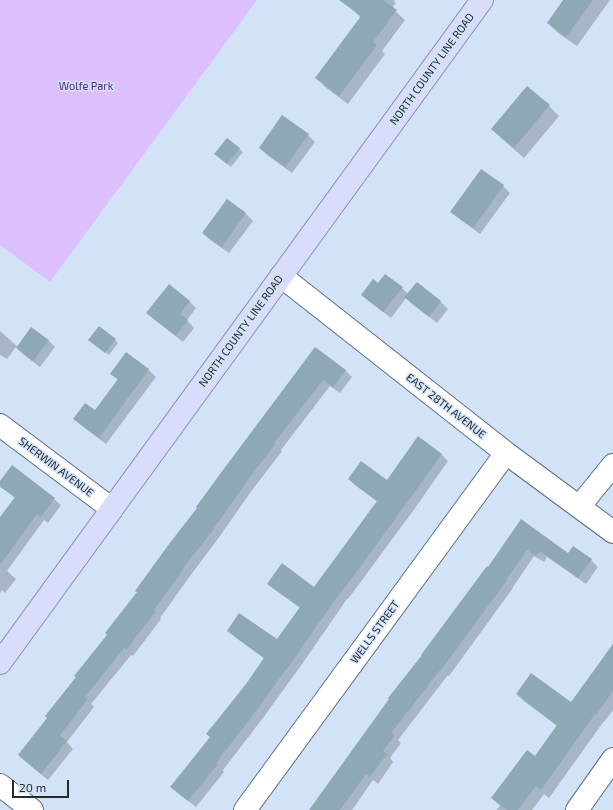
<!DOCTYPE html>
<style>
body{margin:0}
#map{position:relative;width:613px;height:810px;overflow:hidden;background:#d2e3f8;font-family:"Exo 2",sans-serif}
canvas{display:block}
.scale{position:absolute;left:12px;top:780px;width:57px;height:18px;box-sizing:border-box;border:2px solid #242b33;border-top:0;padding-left:5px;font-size:12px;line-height:14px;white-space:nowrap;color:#242b33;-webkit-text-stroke:3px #d2e3f8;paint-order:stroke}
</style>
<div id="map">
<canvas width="613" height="810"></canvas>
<div class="scale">20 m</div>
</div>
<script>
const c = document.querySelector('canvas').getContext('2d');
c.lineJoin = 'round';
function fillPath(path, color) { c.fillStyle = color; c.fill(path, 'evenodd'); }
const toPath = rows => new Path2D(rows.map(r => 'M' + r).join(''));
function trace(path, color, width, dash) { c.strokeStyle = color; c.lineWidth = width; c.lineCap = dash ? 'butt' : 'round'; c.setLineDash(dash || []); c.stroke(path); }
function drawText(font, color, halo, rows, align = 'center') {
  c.font = font + ' "Exo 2",sans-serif'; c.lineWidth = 3; c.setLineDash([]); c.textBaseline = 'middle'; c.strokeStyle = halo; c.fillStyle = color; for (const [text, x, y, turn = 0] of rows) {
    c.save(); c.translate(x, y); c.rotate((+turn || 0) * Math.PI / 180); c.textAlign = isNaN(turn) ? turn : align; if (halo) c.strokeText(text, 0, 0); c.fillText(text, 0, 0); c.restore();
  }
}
const green = toPath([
 [0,0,257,0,50,282,0,245]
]);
const shadow = toPath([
 [354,0,395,0,394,2,396,3,392,8,405,20,382,51,385,54,348,104,325,87,317,78,361,18,350,7],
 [565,0,610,0,577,46,558,33,548,23],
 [549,106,559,116,524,158,502,139,492,129],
 [308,135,315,142,292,173,267,155,260,148],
 [228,139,243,152,231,167,219,157],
 [503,186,510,193,480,234,458,218,451,212],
 [227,200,246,214,253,221,229,253,210,240,203,233],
 [417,283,441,302,448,309,437,323,412,304,406,298,391,318,369,301,362,294,379,284,402,288,408,294],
 [169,285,190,302,196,308,187,320,194,328,183,342,155,320,148,313],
 [0,331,18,347,48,340,55,347,40,367,24,355,16,347,7,359,0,355],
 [115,340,118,343,109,355,92,343],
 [315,349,345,370,352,377,340,393,330,386,281,450,282,451,250,493,220,536,190,576,160,618,161,619,133,656,131,655,91,704,94,707,67,742,73,749,48,780,26,762,19,755,49,718,138,592],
 [126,354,149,370,156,377,106,444,82,426,75,419,95,412,118,380,112,374],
 [441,454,448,461,413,511,348,599,347,599,300,667,263,718,223,770,224,772,196,807,178,793,211,737,265,659,235,637,228,630,277,641,300,608,275,590,268,584,314,588,378,502,356,486,349,479,387,482],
 [0,483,54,499,61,505,48,523,44,520,7,571,16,579,5,593,2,590,0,593,0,519,15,498,0,486],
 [521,521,569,554,591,560,598,567,586,584,547,557,544,562,534,556,513,587,513,588,449,676,448,675,398,740,401,743,390,758,393,762,378,784,373,780,352,810,310,810,488,568],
 [613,644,613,710,604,722,604,721,549,798,544,794,532,810,496,810,500,806,492,798,535,757,557,726,525,702,517,694,571,704]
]);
const building = toPath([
 [339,0,383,0,397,10,373,42,377,45,339,96,315,78,361,16],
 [563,0,593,0,566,37,547,23],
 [527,86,550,105,514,148,491,129],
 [282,115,309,134,285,167,259,148],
 [227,138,240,148,227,164,214,154],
 [481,169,504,185,473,228,450,212],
 [227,199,246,213,222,247,202,233],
 [385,274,403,287,383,312,361,295,373,279,378,283],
 [417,282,441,301,429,317,404,297],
 [169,284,190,301,180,314,188,320,176,336,146,313],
 [99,326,116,339,105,353,88,340],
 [31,327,49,340,33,361,16,348],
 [315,347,346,370,333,387,323,380,274,443,275,444,244,485,244,486,214,528,214,529,183,568,184,569,154,610,155,612,126,650,124,648,85,697,88,699,60,735,67,741,41,774,18,755,47,718,45,716,76,677,74,676,107,635,105,633,137,592,135,591,169,544,197,508,196,507,223,470],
 [126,352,149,369,99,438,73,419,85,403,95,410,118,379,110,374],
 [418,436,442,454,406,504,341,593,340,593,293,660,256,711,216,763,218,764,188,801,170,787,210,737,206,734,246,684,264,658,227,631,239,613,277,639,300,607,267,584,282,563,314,587,377,501,348,479,361,461,387,480],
 [12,465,55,498,41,517,37,514,0,565,0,517,15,497,0,487,0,481],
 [521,519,568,553,573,546,592,559,578,578,540,551,536,556,527,550,506,580,507,580,442,669,441,669,391,733,395,735,383,751,387,754,370,777,366,774,340,810,309,810,389,699,388,698,422,655,421,655,487,566,488,567],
 [613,644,613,691,596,715,595,714,541,790,536,786,518,810,507,810,491,798,527,750,535,756,557,725,516,694,531,673,571,702]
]);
const minor = toPath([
 [281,276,506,453,613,532],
 [0,425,112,509],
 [579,507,613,465],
 [0,785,32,810],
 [245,810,506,453],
 [577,810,613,759]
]);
const major = toPath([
 [0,663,482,0]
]);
const streetNames = [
 ["NORTH COUNTY LINE ROAD",432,69,-54],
 ["NORTH COUNTY LINE ROAD",241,331,-54],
 ["EAST 28TH AVENUE",446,406,38],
 ["SHERWIN AVENUE",56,467,37],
 ["WELLS STREET",375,632,-54]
];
const parkNames = [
 ["Wolfe Park",86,86]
];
fillPath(green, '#dcc0fe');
fillPath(shadow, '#0003');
fillPath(building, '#8ea8b5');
trace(minor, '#5f6e80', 24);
trace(major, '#8990b4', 24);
trace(minor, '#fff', 22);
trace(major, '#d9ddfb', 22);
drawText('11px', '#242b33', '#d2e3f8', streetNames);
drawText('11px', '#582385', '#d2e3f8', parkNames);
</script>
